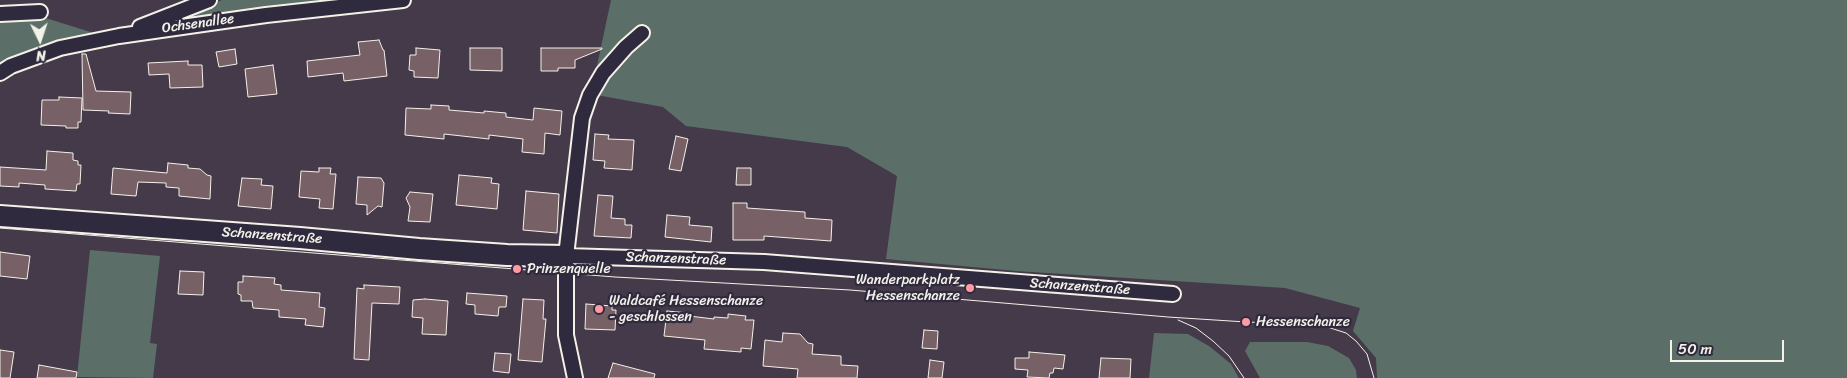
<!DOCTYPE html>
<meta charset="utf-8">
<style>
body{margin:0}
#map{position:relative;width:1847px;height:378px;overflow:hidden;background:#453a49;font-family:Sriracha,sans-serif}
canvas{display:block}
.north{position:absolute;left:15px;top:15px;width:50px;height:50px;-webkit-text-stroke:4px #2f2a3d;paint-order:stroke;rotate:176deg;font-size:14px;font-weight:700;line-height:20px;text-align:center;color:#f4f1e8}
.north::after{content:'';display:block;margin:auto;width:18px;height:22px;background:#f4f1e8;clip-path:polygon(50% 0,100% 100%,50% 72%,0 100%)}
.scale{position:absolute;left:1670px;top:340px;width:114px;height:22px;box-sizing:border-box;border:2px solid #f4f1e8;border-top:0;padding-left:6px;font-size:15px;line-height:18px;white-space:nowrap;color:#f4f1e8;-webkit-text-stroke:4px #2f2a3d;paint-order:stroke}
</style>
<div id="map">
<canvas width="1847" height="378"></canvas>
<div class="north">N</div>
<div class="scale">50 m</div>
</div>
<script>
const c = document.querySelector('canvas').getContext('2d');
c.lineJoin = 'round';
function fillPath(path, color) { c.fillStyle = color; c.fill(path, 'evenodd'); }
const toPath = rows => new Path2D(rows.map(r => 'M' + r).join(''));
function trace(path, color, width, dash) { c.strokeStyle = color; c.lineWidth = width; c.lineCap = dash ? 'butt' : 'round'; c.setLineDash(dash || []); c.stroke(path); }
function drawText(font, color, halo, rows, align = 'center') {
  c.font = font + ' Sriracha,sans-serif'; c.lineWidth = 4.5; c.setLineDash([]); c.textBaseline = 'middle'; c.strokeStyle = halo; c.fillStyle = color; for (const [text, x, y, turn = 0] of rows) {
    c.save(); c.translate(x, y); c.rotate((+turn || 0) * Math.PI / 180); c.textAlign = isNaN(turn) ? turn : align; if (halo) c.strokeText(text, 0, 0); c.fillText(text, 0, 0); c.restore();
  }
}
const green = toPath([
 [222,0,364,0,150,28],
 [611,0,1847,0,1847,378,1377,378,1376,358,1353,331,1360,308,1285,288,1016,271,886,259,897,176,847,147,686,126,663,107,591,94],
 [39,16,97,34,0,68,0,17],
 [90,250,160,256,150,343,157,344,153,378,77,377],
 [1154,333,1188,334,1209,346,1231,364,1239,378,1149,378],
 [1250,342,1307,342,1328,346,1349,358,1356,370,1357,378,1260,378,1245,351]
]);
const building = toPath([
 [379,40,383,50,384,50,387,76,344,81,343,73,308,77,307,61,360,55,358,42,379,40],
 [416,48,440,50,438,78,414,77,414,71,409,70,410,55,416,55,416,48],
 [470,48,502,48,502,71,470,70,470,48],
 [541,48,602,48,602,49,575,60,575,68,558,68,558,71,541,71,541,48],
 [235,49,237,64,219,67,216,52,235,49],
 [82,54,86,54,96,91,131,92,130,114,108,113,109,111,83,110,82,54],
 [188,61,188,65,202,65,203,87,170,88,169,74,149,75,148,63,188,61],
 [273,65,277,94,248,97,245,69,273,65],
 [59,97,82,98,81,122,78,122,78,128,66,128,66,126,41,125,42,100,59,100,59,97],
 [431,105,449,106,449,110,484,113,484,111,506,113,506,117,533,120,534,108,562,111,560,135,545,133,544,154,522,152,523,139,489,135,489,139,444,134,444,139,405,135,406,108,431,109,431,105],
 [595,134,609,135,608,139,634,140,632,170,604,168,605,161,593,160,595,134],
 [676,136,688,139,681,171,669,169,676,136],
 [47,151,73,153,73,160,78,161,78,165,81,165,80,184,77,184,76,191,45,189,45,185,19,183,19,187,0,186,0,167,46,170,47,151],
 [168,163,188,165,188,168,200,169,207,175,211,176,210,199,179,196,179,188,166,187,166,183,138,182,136,196,111,194,113,168,167,173,168,163],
 [319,168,331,168,330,174,336,174,333,209,319,208,320,199,299,197,301,171,319,172,319,168],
 [737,168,751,168,751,185,736,185,737,168],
 [459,175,492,178,491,183,499,184,497,209,456,205,459,175],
 [358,177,381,178,384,183,382,207,378,206,367,215,367,205,356,204,358,177],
 [242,178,262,179,261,185,273,186,271,209,238,206,242,178],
 [526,191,559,194,557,233,523,230,526,191],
 [410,192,433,194,430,222,408,221,410,207,406,198,410,192],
 [598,195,613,196,611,218,625,219,625,225,632,225,631,238,594,236,598,195],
 [733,203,747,203,747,208,805,212,805,218,832,220,831,241,764,236,764,240,733,240,733,203],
 [667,215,690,217,689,225,712,227,711,242,665,237,667,215],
 [0,252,30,256,27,279,0,276,0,252],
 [180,271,204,272,203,295,178,294,180,271],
 [243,276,275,278,274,284,281,285,281,290,320,293,319,307,325,308,323,327,305,325,306,319,279,317,279,310,253,308,252,301,241,301,241,295,238,294,238,282,243,282,243,276],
 [364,285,400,287,399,304,372,303,369,360,354,359,357,288,364,289,364,285],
 [467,293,507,296,506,307,499,307,498,316,475,314,475,305,466,304,467,293],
 [425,299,448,301,446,335,422,334,423,318,412,317,413,300,425,299],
 [523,299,544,300,543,319,546,319,542,362,518,360,523,299],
 [586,304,612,306,612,310,616,310,615,330,585,329,586,304],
 [667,311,689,313,689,316,714,319,714,317,728,318,728,314,746,316,745,320,754,320,751,349,741,348,741,352,704,349,705,340,664,336,667,311],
 [924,330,938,331,937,349,922,348,924,330],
 [783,333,800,334,808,343,813,344,812,354,841,356,841,365,858,366,857,378,797,378,798,369,763,366,765,340,782,342,783,333],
 [0,350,14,352,10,378,0,378,0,350],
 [1029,352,1065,355,1063,369,1054,368,1053,373,1050,373,1049,378,1027,377,1028,370,1015,369,1015,358,1029,358,1029,352],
 [495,353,511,354,509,373,493,371,495,353],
 [1101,358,1131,359,1130,378,1099,378,1101,358],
 [930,360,944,362,942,378,928,378,930,360],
 [613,363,655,374,654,378,608,378,613,363],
 [39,365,77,372,76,378,37,378,39,365]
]);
const street = toPath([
 [0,14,40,12],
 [140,27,209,0],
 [0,73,11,66,60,48,119,36,266,15,403,0],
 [566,256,764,262,1173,294],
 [575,378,566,335,566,256,582,118,590,95,603,73,626,47,642,33]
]);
const secondary = toPath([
 [0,216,300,238,419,249,507,255,566,256]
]);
const tram = toPath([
 [0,228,615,277,850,290,1168,317,1246,322,1321,325,1346,333,1356,341,1367,354,1374,378],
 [1178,320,1196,328,1213,341,1229,356,1244,378]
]);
const markers = [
 [517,269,5,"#ff9aa2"],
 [970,288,5,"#ff9aa2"],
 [599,309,5,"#ff9aa2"],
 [1246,322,5,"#ff9aa2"]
];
const streetNames = [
 ["Ochsenallee",198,24,-8],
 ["Schanzenstraße",272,236,4],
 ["Schanzenstraße",676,259,2],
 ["Schanzenstraße",1080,287,4]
];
const poiNames = [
 ["Prinzenquelle",527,269],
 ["Wanderparkplatz",960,280,"right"],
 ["Hessenschanze",960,296,"right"],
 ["Waldcafé Hessenschanze",609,301],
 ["- geschlossen",609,317],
 ["Hessenschanze",1256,322]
];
fillPath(green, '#5b6f68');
fillPath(building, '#776066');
trace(building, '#f4f1e8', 1);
trace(street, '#f4f1e8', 18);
trace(secondary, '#f4f1e8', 24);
trace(street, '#2f2a3d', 14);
trace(secondary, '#2f2a3d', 20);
trace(tram, '#f4f1e8', 1);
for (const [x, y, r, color] of markers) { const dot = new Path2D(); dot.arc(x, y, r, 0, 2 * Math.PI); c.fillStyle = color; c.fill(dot); trace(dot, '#2f2a3d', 2); }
drawText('14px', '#f4f1e8', '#2f2a3d', streetNames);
drawText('14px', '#f4f1e8', '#2f2a3d', poiNames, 'left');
</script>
